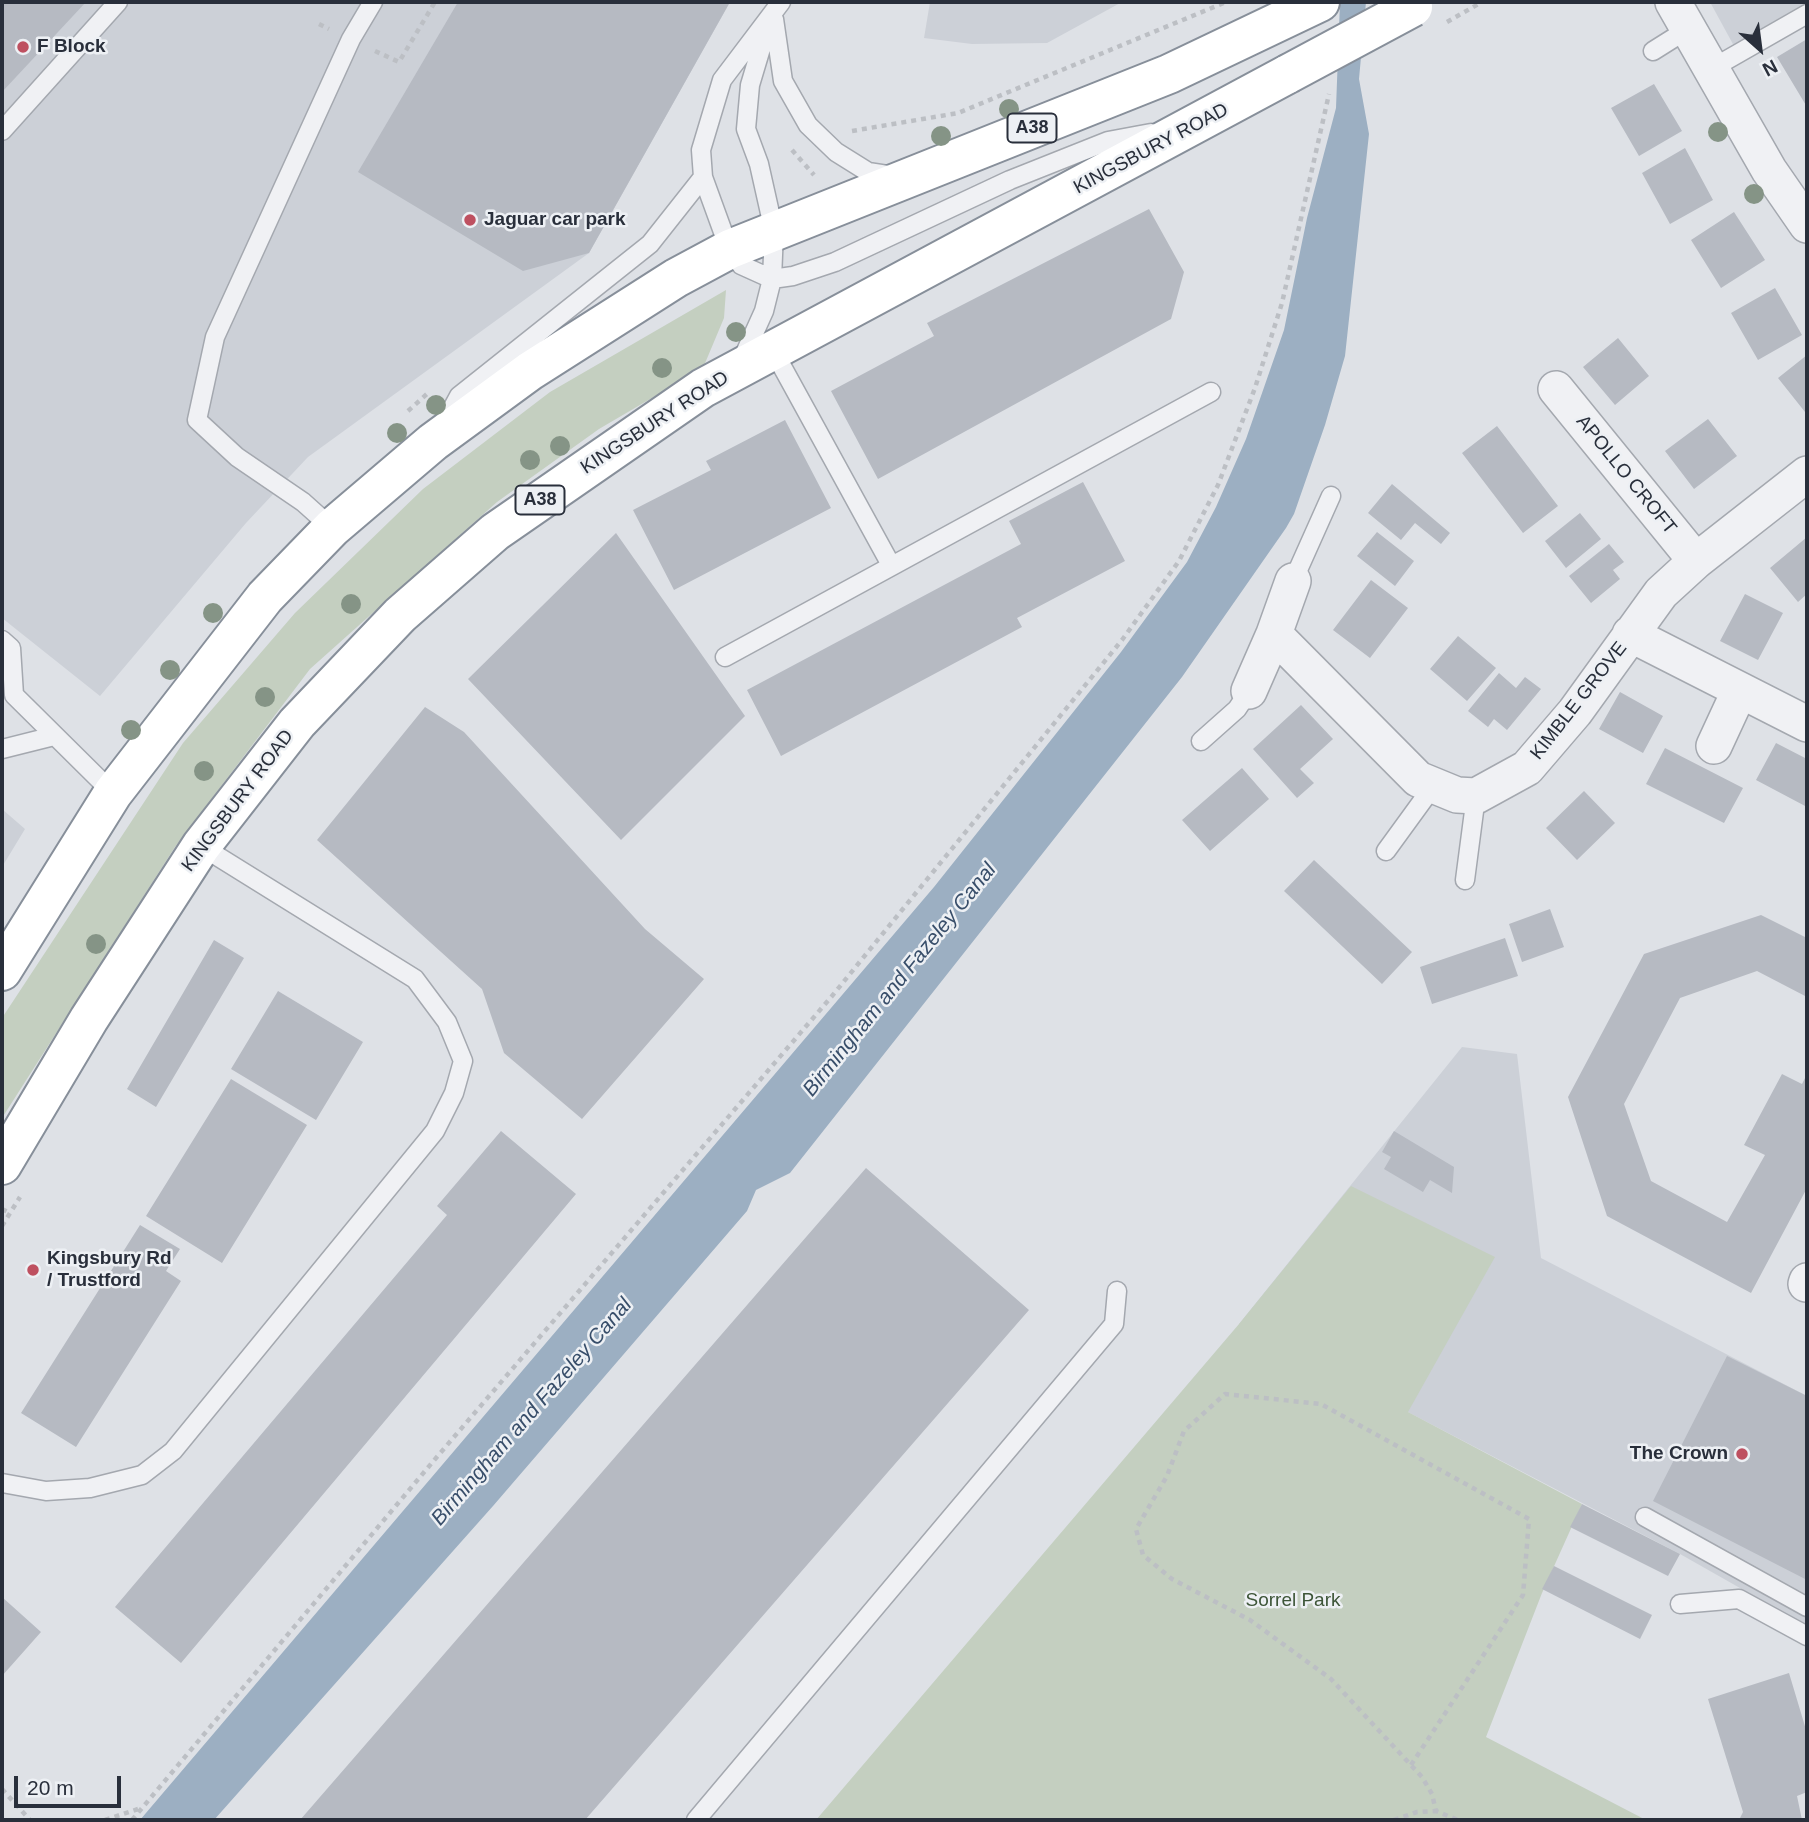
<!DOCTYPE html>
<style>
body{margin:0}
#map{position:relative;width:1809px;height:1822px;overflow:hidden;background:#dee1e6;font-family:Arial,sans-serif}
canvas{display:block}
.frame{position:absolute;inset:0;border:4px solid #292f3b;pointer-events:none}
.north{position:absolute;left:1725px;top:14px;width:70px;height:70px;-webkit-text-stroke:5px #edf0f4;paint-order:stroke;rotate:152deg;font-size:19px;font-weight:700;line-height:28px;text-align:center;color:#292f3b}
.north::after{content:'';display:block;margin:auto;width:24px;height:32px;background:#292f3b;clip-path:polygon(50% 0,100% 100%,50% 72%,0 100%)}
.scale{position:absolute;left:14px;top:1776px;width:107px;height:32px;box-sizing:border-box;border:4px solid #292f3b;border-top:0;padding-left:9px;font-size:21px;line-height:24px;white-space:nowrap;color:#292f3b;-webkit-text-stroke:5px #edf0f4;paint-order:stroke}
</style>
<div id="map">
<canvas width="1809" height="1822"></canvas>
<div class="frame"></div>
<div class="north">N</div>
<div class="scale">20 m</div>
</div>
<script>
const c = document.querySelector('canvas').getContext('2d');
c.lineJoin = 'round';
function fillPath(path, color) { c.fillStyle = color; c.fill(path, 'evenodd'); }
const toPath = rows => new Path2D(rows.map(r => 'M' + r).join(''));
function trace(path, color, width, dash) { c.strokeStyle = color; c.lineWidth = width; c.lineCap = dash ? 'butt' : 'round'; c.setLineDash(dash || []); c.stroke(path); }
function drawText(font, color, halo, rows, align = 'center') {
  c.font = font + ' Arial,sans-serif'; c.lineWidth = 5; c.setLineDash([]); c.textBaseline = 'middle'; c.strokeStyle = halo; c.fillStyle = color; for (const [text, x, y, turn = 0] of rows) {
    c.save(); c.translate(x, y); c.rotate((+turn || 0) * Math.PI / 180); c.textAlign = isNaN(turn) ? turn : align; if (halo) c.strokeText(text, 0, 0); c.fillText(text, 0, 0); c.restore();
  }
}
const built = toPath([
 [2,2,730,2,589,253,308,457,246,523,100,696,2,618],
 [930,2,1122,2,1047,43,972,44,924,38],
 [1710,2,1807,2,1807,23,1740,57],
 [2,809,25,829,2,867],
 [1462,1047,1517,1054,1541,1258,1807,1396,1807,1626,1680,1554,1239,1324]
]);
const green = toPath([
 [726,290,724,318,703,368,599,429,497,502,310,669,175,847,2,1118,2,1018,183,743,295,613,423,489,550,392],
 [1351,1186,1495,1257,1408,1412,1582,1504,1542,1593,1486,1737,1646,1820,816,1820,1239,1324]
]);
const water = toPath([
 [1340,2,1366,2,1359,79,1369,134,1345,356,1325,425,1294,514,1286,528,1182,677,790,1173,756,1190,747,1211,493,1506,214,1820,140,1820,934,887,1121,652,1187,562,1216,507,1246,439,1284,330,1307,218,1336,108]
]);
const building = toPath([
 [2,2,86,2,2,92],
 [458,2,730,2,589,253,523,271,358,172],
 [1807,39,1807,107,1777,57],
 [1654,84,1682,131,1639,156,1611,108],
 [1685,148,1713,200,1670,224,1642,173],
 [1149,209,1184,272,1171,319,878,479,831,391,934,336,927,323],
 [1734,212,1765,260,1721,288,1691,240],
 [1775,288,1802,335,1758,360,1731,313],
 [1618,338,1649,376,1615,405,1583,367],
 [1807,355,1807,410,1805,412,1778,378],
 [1708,419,1737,456,1694,489,1665,451],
 [785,420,831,508,674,590,633,510,711,470,706,461],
 [1497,426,1558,506,1523,533,1462,453],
 [1083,482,1125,561,1017,618,1022,627,781,756,747,690,1021,544,1009,521],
 [1392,484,1450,533,1441,544,1415,523,1401,540,1368,513],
 [1580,513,1601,539,1566,568,1545,541],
 [1377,532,1414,561,1395,586,1357,556],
 [616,533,745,716,621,840,468,679],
 [1807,537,1807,594,1798,602,1770,568],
 [1609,544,1624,562,1613,570,1620,579,1591,603,1569,576],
 [1371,580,1408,608,1370,658,1333,630],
 [1745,594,1783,613,1758,660,1720,641],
 [1458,636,1496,668,1467,701,1430,669],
 [1499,673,1516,688,1525,677,1541,689,1507,730,1494,719,1488,727,1468,711],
 [1620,692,1663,716,1643,753,1599,729],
 [1301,705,1333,739,1300,769,1314,783,1297,798,1253,749],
 [425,707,464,732,645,929,704,979,582,1119,504,1053,482,989,317,840],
 [1776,743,1807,759,1807,807,1756,780],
 [1665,748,1743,788,1724,823,1646,784],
 [1242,768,1269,799,1210,851,1182,820],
 [1584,791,1615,823,1577,860,1546,828],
 [1314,860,1412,952,1382,984,1284,891],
 [1550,909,1564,947,1522,962,1509,924],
 [1761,915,1807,938,1807,997,1757,971,1680,998,1624,1104,1651,1181,1727,1222,1765,1155,1744,1145,1782,1074,1802,1084,1807,1074,1807,1188,1751,1293,1607,1216,1568,1097,1644,954],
 [1505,938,1518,976,1432,1004,1420,967],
 [214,940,244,958,156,1107,127,1089],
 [278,991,363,1042,316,1120,231,1069],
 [231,1079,307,1125,222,1263,146,1216],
 [501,1131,576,1194,181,1663,115,1607,447,1215,437,1206],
 [1394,1131,1454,1167,1452,1193,1430,1180,1423,1192,1384,1169,1391,1157,1382,1152],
 [866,1168,1029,1310,585,1820,300,1820],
 [140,1225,180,1249,166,1271,181,1281,76,1447,21,1413],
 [1727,1356,1807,1396,1807,1580,1653,1501],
 [1582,1504,1680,1554,1668,1576,1570,1527],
 [1554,1566,1652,1615,1640,1639,1542,1589],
 [2,1597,41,1632,2,1676],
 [1789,1673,1807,1733,1807,1792,1797,1796,1802,1820,1739,1820,1743,1812,1708,1699]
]);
const path = toPath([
 [1447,22,1482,2],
 [319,24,329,29],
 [375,51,399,62,435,2],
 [852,131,958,113,1226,2],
 [792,150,814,175],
 [408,411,428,393],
 [2,1209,10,1213],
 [2,1226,20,1197],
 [1411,1765,1523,1595,1529,1519,1321,1404,1225,1394,1184,1431,1167,1476,1136,1529,1143,1555,1172,1579,1250,1620,1331,1679,1422,1777,1432,1794,1436,1811,1458,1820],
 [2,1789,30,1820],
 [105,1820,138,1809],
 [132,1820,436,1458,832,996,1122,640,1179,561,1218,485,1255,388,1282,303,1329,94],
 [1394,1820,1417,1812,1436,1811]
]);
const service = toPath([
 [774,19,783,81,808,125,836,152,868,172,894,176],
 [1653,51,1688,29],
 [1711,69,1807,14],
 [2,131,118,2],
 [703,177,723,232,741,265,772,279,793,276,835,262,1010,180,1108,141,1151,133],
 [773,350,891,565],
 [741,362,764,311,772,279,774,231,759,164,746,129,750,85,768,25],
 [445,422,459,396,650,244,703,177,701,150,722,80,781,2],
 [332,528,303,502,237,457,197,420,215,337,351,39,373,2],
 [1293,581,1331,496],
 [2,640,11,648,14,695,113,793],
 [725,657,1211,392],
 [1201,741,1237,709,1249,691],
 [2,749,54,736],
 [1386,851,1434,785],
 [1465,880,1476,796],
 [2,1483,46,1491,90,1488,142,1475,173,1451,435,1131,454,1093,463,1061,447,1022,415,979,201,846],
 [1645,1517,1807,1607],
 [1680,1604,1739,1599,1807,1636],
 [696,1820,1114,1324,1117,1291]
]);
const minor = toPath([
 [1673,2,1769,170,1807,225],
 [1556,389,1696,561],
 [1274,634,1293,581],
 [1630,634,1807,724],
 [1249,691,1274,634,1418,779,1457,795,1476,796,1527,768,1575,712,1661,593,1696,561,1807,474],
 [1714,746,1739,692],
 [1806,1284,1807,1281]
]);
const trunk = toPath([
 [2,971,113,793,265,597,332,528,433,442,530,371,676,278,730,249,1169,74,1320,2],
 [2,1165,89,1019,201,846,297,723,400,615,495,532,703,388,1288,74]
]);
const trunkBridge = toPath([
 [1288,74,1413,7]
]);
const trees = [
 [1009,109],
 [1718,132],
 [941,136],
 [1754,194],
 [736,332],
 [662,368],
 [436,405],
 [397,433],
 [560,446],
 [530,460],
 [351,604],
 [213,613],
 [170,670],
 [265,697],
 [131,730],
 [204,771],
 [96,944]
];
const markers = [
 [23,47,7,"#be5060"],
 [470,220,7,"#be5060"],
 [33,1270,7,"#be5060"],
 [1742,1454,7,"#be5060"]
];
const shields = [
 [1032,128,49],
 [540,500,49]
];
const shieldNames = [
 ["A38",1032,128],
 ["A38",540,500]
];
const poiNames = [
 ["F Block",37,47],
 ["Jaguar car park",484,220],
 ["Kingsbury Rd",47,1259],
 ["/ Trustford",47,1281],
 ["The Crown",1728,1454,"right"]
];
const streetNames = [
 ["KINGSBURY ROAD",1151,149,-28],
 ["KINGSBURY ROAD",655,423,-33],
 ["APOLLO CROFT",1626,475,51],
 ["KIMBLE GROVE",1579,701,-52],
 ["KINGSBURY ROAD",238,801,-53]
];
const parkNames = [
 ["Sorrel Park",1293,1601]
];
const waterNames = [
 ["Birmingham and Fazeley Canal",900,980,-51],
 ["Birmingham and Fazeley Canal",532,1412,-49]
];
fillPath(built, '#ccd0d7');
fillPath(green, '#c4cfc0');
fillPath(water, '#9cafc2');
fillPath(building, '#b6bac2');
trace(service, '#a4a8af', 21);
trace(minor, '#a4a8af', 38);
trace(trunk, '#878f9a', 42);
trace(path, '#bcbfc4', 4.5, [5, 5]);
trace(service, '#f0f1f4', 18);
trace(minor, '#f0f1f4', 35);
trace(trunk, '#fff', 38);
trace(trunkBridge, '#878f9a', 42, []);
trace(trunkBridge, '#fff', 38);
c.fillStyle = '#859486';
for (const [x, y] of trees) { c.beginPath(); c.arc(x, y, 10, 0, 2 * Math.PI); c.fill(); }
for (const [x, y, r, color] of markers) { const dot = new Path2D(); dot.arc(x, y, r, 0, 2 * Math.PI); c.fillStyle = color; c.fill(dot); trace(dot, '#edf0f4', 2.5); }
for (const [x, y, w] of shields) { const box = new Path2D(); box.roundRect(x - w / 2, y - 14.5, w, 29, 5); c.fillStyle = '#edf0f4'; c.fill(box); trace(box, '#292f3b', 2); }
drawText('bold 18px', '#292f3b', null, shieldNames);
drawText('bold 19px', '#292f3b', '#edf0f4', poiNames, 'left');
drawText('19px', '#292f3b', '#edf0f4', streetNames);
drawText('19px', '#3d5538', '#edf0f4', parkNames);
drawText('italic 21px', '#384e6a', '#edf0f4', waterNames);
</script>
